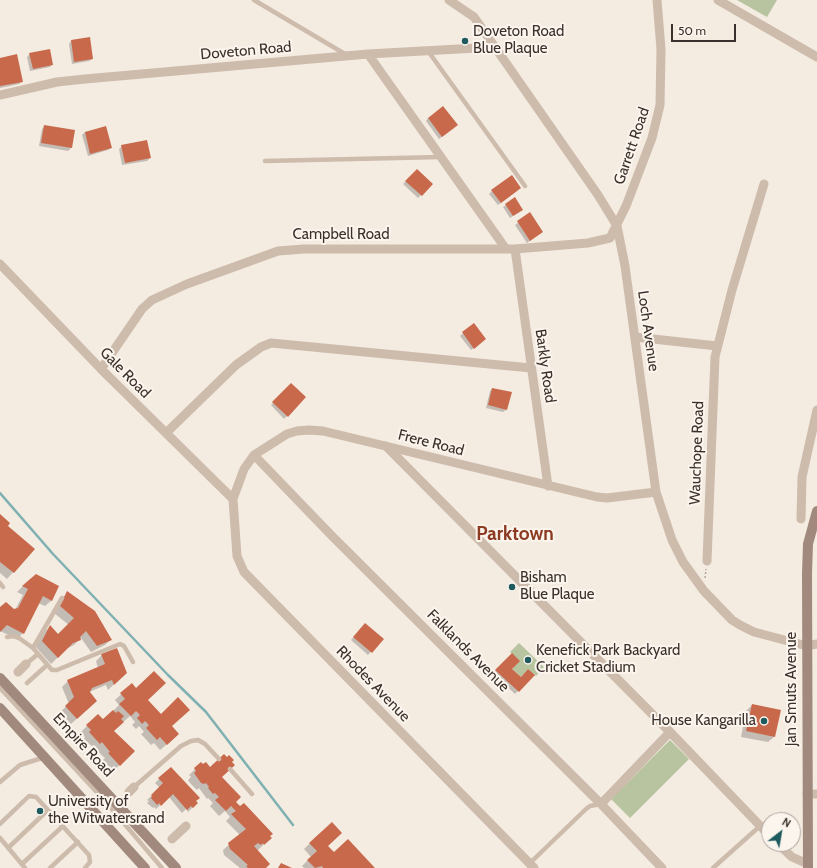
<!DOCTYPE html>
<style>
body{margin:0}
#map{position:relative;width:817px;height:868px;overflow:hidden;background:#f4ebe1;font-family:Cabin,sans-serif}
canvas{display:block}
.north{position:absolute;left:761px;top:812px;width:40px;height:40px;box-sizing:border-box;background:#fbf5ee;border:1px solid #aea6a0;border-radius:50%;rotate:31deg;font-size:11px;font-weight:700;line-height:16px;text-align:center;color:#3b302b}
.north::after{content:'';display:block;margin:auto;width:14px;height:18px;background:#1f5a5e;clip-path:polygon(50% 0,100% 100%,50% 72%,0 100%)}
.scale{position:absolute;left:671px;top:24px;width:65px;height:18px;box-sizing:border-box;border:2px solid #3b302b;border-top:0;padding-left:5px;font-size:12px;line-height:14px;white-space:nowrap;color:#3b302b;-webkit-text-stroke:3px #fbf5ee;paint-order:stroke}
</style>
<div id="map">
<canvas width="817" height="868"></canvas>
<div class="north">N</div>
<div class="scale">50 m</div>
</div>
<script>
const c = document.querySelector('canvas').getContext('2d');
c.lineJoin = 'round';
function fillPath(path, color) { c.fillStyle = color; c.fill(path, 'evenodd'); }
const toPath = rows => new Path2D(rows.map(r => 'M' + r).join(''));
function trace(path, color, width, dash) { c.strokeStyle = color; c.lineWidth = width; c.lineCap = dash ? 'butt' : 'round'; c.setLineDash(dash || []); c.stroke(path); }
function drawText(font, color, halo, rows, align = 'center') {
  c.font = font + ' Cabin,sans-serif'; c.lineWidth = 4; c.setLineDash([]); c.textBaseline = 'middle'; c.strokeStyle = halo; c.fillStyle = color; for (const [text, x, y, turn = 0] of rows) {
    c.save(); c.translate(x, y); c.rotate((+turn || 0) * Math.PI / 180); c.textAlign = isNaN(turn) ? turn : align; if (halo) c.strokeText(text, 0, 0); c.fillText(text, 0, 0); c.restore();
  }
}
const green = toPath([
 [737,0,777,0,767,17],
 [519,643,544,667,536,676,528,669,521,677,512,669,519,660,510,652],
 [670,740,689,759,630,818,611,799]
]);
const shadow = toPath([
 [71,41,92,59,89,61,72,64,69,44],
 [30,54,52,64,50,67,30,71,27,57],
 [0,59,22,81,19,84,0,88],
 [428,118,454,128,439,139,426,121],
 [45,126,74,131,71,148,68,151,39,146,42,129],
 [105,127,111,148,108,150,88,156,82,135,85,132],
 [122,146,150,158,147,161,122,165,119,149],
 [417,170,432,184,418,198,403,184],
 [492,191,517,191,498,205,489,194],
 [506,205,519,212,510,218,503,207],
 [530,214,539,234,527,243,515,225],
 [474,324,482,342,471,350,460,336],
 [291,384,305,397,284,419,271,405],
 [492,389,506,410,503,412,486,408,490,391],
 [0,515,6,526,34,549,7,579,0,573],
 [23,586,58,586,51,601,45,606,38,603,23,633,17,639,0,631,0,609,15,610,23,595,17,592],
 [68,593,111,639,105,645,91,652,81,638,74,645,66,649,51,664,36,647,44,632,50,627,58,635,69,625,54,613,62,598],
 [363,627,382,639,368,655,351,640],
 [512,654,511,669,521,678,533,675,515,694,493,673],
 [102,655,126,673,108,690,106,685,89,692,90,707,71,724,60,712,69,704,62,687,68,681,98,668,96,661],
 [132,684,171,727,172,740,160,750,154,743,151,745,141,734,144,732,139,726,136,729,132,725,135,722,130,716,113,731,134,752,113,771,103,760,105,758,84,739,85,737,81,732,98,715,103,721,119,705,115,700],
 [752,705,774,737,768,742,741,737,746,711],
 [170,768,197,803,188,812,186,809,182,813,169,797,156,809,154,807,153,808,147,803,149,801,147,800,160,788,155,783],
 [195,769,221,777,235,802,270,838,257,851,265,868,240,868,224,855,223,850,240,835,226,821,230,817,225,811,219,816,210,806,213,803,208,798,207,799,199,788,197,790,190,783,188,780,191,777,189,775],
 [310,843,334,854,373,868,304,868,302,866,311,857,304,849]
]);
const stream = toPath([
 [0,493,53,554,168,675,206,712,293,825]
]);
const building = toPath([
 [90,37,93,59,74,62,71,40],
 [50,49,53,65,33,69,29,53],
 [17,54,23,82,0,86,0,58],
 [443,106,458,125,442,137,428,118],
 [44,125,75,130,72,148,41,143],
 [106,126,112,148,90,154,85,132],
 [147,140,151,158,125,163,121,145],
 [417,169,433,184,422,196,405,181],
 [512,175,521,188,501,203,491,190],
 [515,197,523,210,513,216,505,204],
 [530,212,543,232,530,241,517,221],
 [474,323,486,339,474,349,462,332],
 [291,383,306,397,288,417,272,402],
 [492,388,512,392,507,410,488,405],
 [0,514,10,523,8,526,35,549,14,573,0,562],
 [36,574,59,586,52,601,43,596,24,634,7,625,0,632,0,607,6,602,14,609,18,608,28,589,22,586],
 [67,591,95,611,112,640,97,646,86,631,80,637,81,640,73,643,58,658,42,641,50,625,58,634,74,618,60,606],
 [365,623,384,639,372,653,353,637],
 [117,648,127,673,114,685,112,680,92,688,90,692,97,701,77,719,65,706,74,697,67,680,105,664,101,654],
 [512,653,520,661,512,669,521,677,528,669,535,675,519,692,495,670],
 [154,671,166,683,148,700,161,714,178,697,190,710,172,726,179,734,167,745,160,737,157,740,146,728,149,725,145,721,142,724,137,718,140,715,136,711,131,716,119,704,125,699,120,693,132,683,136,688],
 [752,704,781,710,775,737,746,731],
 [113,710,116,713,118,711,124,716,121,719,124,722,114,731,135,751,120,766,108,753,110,752,102,742,100,744,89,732,91,730,86,725,98,714,103,719],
 [224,754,227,757,229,755,234,760,232,762,235,765,222,777,241,797,236,802,240,806,244,803,273,834,270,836,272,838,264,845,263,843,261,845,258,843,254,846,270,864,266,868,248,868,246,866,248,865,230,849,228,843,246,829,231,814,236,811,231,806,226,811,215,800,219,797,215,793,213,794,208,788,209,787,206,783,204,784,201,783,194,773,196,771,194,768,201,762,203,764,206,762,210,767],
 [171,767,200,798,196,801,198,803,193,808,191,806,187,810,173,794,161,806,159,803,157,805,151,798,152,796,151,795,163,783,158,778],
 [332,822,342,833,328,846,334,852,348,839,375,868,323,868,322,866,315,868,307,860,317,851,309,843],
 [281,863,292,868,278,868]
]);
const path = toPath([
 [705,578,706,569]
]);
const service = toPath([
 [254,0,345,54],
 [428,51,525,186],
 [265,161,441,157],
 [0,583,3,587],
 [7,637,13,636,19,638,33,648,52,670,57,670,120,644,124,646,133,662],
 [33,648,62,598],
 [26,664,38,654],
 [27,683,47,665],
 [0,688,105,801,162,868],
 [230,769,252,794],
 [0,782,20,765,45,757],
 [134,787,181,746,191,741,198,740,205,744,219,759],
 [0,824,29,796,36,797,89,855,90,862,85,868],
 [0,838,25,868],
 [8,848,48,810],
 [530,863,586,809,590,806,601,804],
 [22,864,63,826],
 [50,868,78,842],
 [713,868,760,826]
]);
const minor = toPath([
 [449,0,474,17,598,195,617,226,625,266,656,492,672,540,683,562,704,591,732,620,740,625,754,632,807,646,817,644],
 [718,0,817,57],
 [368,54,506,249],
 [0,95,57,82,85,79,368,54,495,47],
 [515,249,548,486],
 [0,264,101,369,233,499],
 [635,337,717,346],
 [101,369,142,309,152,300,187,284,278,251,304,249,515,249,588,243,610,238,626,206,652,138,660,105,661,49,657,0],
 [166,433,236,365,261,347,271,343,531,368],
 [386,446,670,732,769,835],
 [254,455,332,536,601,804,662,868],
 [801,519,802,477,817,410],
 [707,561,715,357,732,290,764,184],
 [18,672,26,664],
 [129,792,134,787],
 [807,794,817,794],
 [601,804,670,732],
 [172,839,186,826],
 [778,844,792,857,808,864],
 [534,868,244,572,237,556,233,499,244,469,254,455,287,434,297,431,309,430,323,431,597,497,607,498,656,492]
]);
const secondary = toPath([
 [0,678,176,868],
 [0,708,145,868],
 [808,868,807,573,808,544,817,511]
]);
const markers = [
 [465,41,4,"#1f5a5e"],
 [512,587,4,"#1f5a5e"],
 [528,660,4,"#1f5a5e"],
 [764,721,4,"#1f5a5e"],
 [40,811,4,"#1f5a5e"]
];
const poiNames = [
 ["Doveton Road",473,32],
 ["Blue Plaque",473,49],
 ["Bisham",520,578],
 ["Blue Plaque",520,595],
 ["Kenefick Park Backyard",536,651],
 ["Cricket Stadium",536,668],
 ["House Kangarilla",756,721,"right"],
 ["University of",48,802],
 ["the Witwatersrand",48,819]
];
const streetNames = [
 ["Doveton Road",246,51,-5],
 ["Garrett Road",632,146,-71],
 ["Campbell Road",341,235],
 ["Loch Avenue",648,331,82],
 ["Barkly Road",545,366,82],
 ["Gale Road",125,373,45],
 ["Frere Road",431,443,14],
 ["Wauchope Road",697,453,-88],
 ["Falklands Avenue",468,651,45],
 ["Rhodes Avenue",373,684,46],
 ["Jan Smuts Avenue",792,689,-90],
 ["Empire Road",83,745,47]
];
const districtNames = [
 ["Parktown",515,534]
];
fillPath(green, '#b8c4a0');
fillPath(shadow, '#0003');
trace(stream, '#7fb0b2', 2.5);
fillPath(building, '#c8694b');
trace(path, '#b9a596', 1.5, [2, 2]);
trace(service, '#cdbbac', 4.5);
trace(minor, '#cdbbac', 9);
trace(secondary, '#a18a7d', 10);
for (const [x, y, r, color] of markers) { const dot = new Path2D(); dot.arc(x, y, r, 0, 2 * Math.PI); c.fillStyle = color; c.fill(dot); trace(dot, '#fbf5ee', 1.5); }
drawText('15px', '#3b302b', '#fbf5ee', poiNames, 'left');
drawText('15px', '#3b302b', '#fbf5ee', streetNames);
drawText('bold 19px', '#8c3b22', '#fbf5ee', districtNames);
</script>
